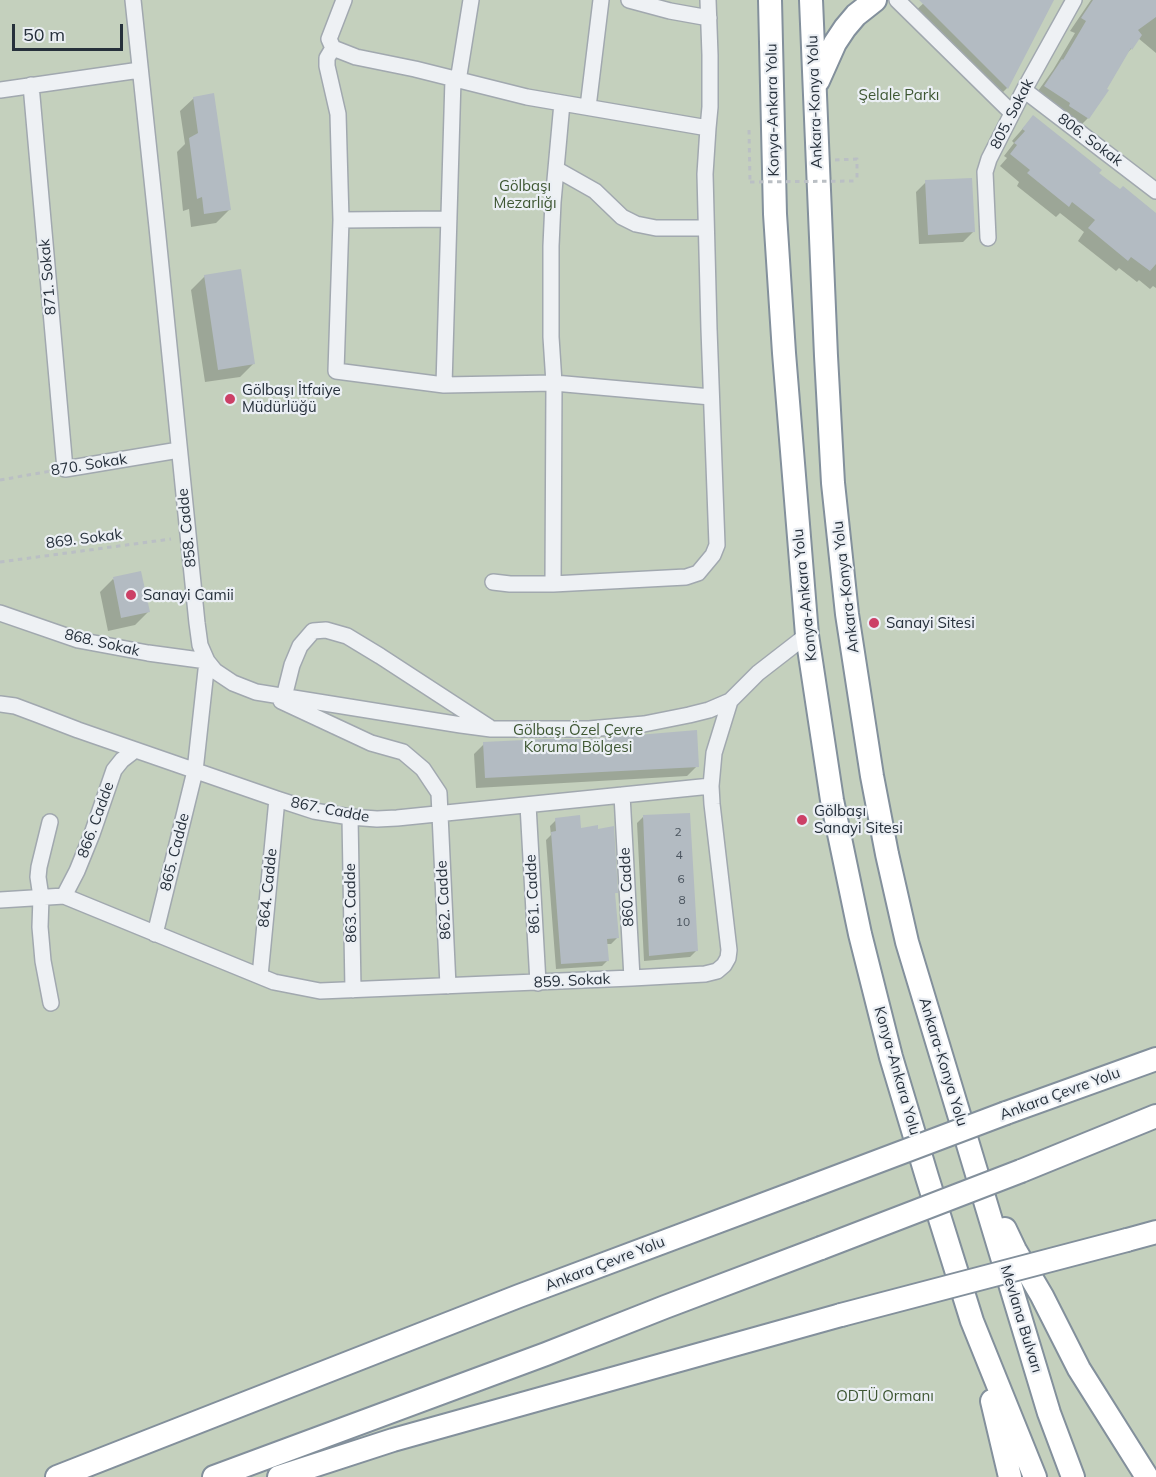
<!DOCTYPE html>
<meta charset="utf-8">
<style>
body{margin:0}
#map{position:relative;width:1156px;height:1477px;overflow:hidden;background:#dbe1e6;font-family:Mulish,sans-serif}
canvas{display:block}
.scale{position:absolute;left:12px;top:24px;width:111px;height:27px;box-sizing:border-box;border:3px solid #26303b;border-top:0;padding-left:8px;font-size:18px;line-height:21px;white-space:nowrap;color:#26303b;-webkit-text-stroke:4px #ebeff4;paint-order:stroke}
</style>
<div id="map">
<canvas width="1156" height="1477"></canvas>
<div class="scale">50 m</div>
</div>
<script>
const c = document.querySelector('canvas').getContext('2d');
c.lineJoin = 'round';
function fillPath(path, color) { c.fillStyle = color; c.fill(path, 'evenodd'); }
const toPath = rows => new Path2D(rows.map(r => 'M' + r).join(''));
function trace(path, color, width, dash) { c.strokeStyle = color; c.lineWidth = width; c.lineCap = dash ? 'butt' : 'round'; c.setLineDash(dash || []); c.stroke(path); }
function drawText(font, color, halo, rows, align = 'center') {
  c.font = font + ' Mulish,sans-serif'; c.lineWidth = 4.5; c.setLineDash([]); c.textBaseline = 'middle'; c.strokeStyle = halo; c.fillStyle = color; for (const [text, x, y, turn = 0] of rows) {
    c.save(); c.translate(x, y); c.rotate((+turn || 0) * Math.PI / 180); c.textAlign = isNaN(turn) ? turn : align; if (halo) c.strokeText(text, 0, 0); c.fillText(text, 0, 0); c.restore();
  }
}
const green = toPath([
 [0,0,1156,0,1156,1477,0,1477]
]);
const shadow = toPath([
 [927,0,1053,0,1007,88,994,101,909,17],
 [1091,0,1156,0,1156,53,1138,38,1131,49,1125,55,1088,118,1076,130,1033,98,1053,70,1075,33,1070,31],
 [194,98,230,209,216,223,191,227,189,209,183,211,177,152,185,144,180,111],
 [1033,117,1097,174,1156,214,1156,288,1153,286,1150,289,1139,280,1137,282,1119,268,1116,271,1078,241,1084,232,1060,213,1056,217,1017,186,1019,182,1000,166,1007,158,1004,156,1014,143,1012,141],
 [926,182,973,232,963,242,919,244,916,192],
 [205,276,253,364,240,377,205,382,191,290],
 [113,579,148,612,135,625,108,631,100,592],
 [484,744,697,766,687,776,476,788,474,754],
 [643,817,696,951,690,957,644,961,637,823],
 [556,820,579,829,616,892,614,895,617,938,611,944,606,944,608,960,602,966,556,969,546,840,551,835,550,826]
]);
const building = toPath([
 [919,0,1054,0,1008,89],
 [1093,0,1156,0,1156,17,1138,30,1142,35,1132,50,1131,48,1107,89,1109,90,1089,119,1069,106,1070,103,1044,86,1062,59,1063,60,1086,21,1081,18],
 [214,93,231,210,204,214,202,197,197,199,189,138,198,133,193,97],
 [1033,115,1102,170,1099,173,1120,189,1123,186,1156,213,1156,264,1150,271,1131,257,1128,261,1088,228,1095,220,1072,202,1069,207,1027,173,1030,170,1010,154,1017,145,1014,143,1025,131,1022,129],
 [972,178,975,232,928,235,925,180],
 [241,269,255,364,218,370,204,275],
 [141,571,150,612,121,618,113,577],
 [697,730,699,767,485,778,483,742,546,739,590,739],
 [690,813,698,951,649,956,643,815],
 [580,815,581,828,598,825,598,829,614,826,618,893,615,893,619,938,607,939,609,961,561,964,551,832,556,831,555,818]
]);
const path = toPath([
 [749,130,750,182],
 [835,160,857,159,857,181],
 [0,480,51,471],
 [0,562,171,539]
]);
const minor = toPath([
 [133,0,157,227,197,623,200,645,207,661,215,671,233,683,256,692,461,725,491,729,589,729,644,724,689,715,709,710,730,701],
 [344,0,329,39,333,48,356,57,415,69,527,97,708,128,710,107,710,55,708,0],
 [629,0,670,11,709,18],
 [897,0,1012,113],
 [333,48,327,58,327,66,338,114,341,220,336,371,444,385,554,383,711,397],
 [458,81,471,0],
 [31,85,65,469,179,450],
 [0,90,140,70],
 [1024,90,1156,191],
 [588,107,601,0],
 [556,169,595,191,622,217,636,224,656,228,706,228],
 [341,220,449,219],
 [988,238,985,172,989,159,1024,90,1074,0],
 [444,385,453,79],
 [493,582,510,584,553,584,686,577,698,573,713,555,717,545,709,329,705,174,708,128],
 [553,584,554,383,551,337,551,246,553,202,562,103],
 [0,613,78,640,148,653,207,661,195,771,155,934],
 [284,697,292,665,300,646,313,631,326,630,347,636,380,656,489,727],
 [281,701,371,743,403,752,423,769,439,793,448,986],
 [0,704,15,706,39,715,78,730,277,799,314,811,350,817,377,819,397,818,711,786],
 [622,795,632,978],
 [528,805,538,983],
 [350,817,353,990],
 [50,822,39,867,38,877,41,897,40,927,43,961,51,1003],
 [64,896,77,871,92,834,114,770,122,760,135,750],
 [0,900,64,896,274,982,320,991,632,978,705,974,717,971,724,965,728,958,729,950,712,804,711,786,714,753,730,701,758,673,807,635],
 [260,976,277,799]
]);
const highway = toPath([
 [770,0,775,214,784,353,807,635,832,800,860,934,891,1057,927,1177,972,1321,1035,1477],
 [811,0,826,356,833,483,847,614,872,776,887,854,907,942,1049,1413,1073,1477],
 [818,81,835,43,845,28,856,15,875,0],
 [1006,1113,1156,1059],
 [1021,1171,1156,1116],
 [1005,1229,1015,1250,1042,1296,1079,1369,1147,1477],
 [1127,1240,1156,1232],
 [992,1401,1010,1477],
 [57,1477,519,1296,802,1190],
 [214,1477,546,1354,665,1307,821,1248],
 [279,1477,393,1440,841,1315]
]);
const pathBridge = toPath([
 [750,182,857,181]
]);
const highwayBridge = toPath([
 [802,1190,1006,1113],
 [821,1248,1021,1171],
 [841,1315,1127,1240]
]);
const markers = [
 [230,399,6,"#cc4066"],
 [131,595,6,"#cc4066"],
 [874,623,6,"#cc4066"],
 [802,820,6,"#cc4066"]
];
const numberNames = [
 ["2",678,832],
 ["4",679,855],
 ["6",681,879],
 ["8",682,900],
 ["10",683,922]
];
const parkNames = [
 ["Şelale Parkı",899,95],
 ["Gölbaşı",525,186],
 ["Mezarlığı",525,203],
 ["Gölbaşı Özel Çevre",578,730],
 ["Koruma Bölgesi",578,747],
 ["ODTÜ Ormanı",885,1396]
];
const streetNames = [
 ["Ankara-Konya Yolu",815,102,-92],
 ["Konya-Ankara Yolu",773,110,-91],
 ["805. Sokak",1012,114,-63],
 ["806. Sokak",1090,140,37],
 ["871. Sokak",48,277,-95],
 ["870. Sokak",89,465,-9],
 ["858. Cadde",187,528,-96],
 ["869. Sokak",84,539,-7],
 ["Ankara-Konya Yolu",846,587,-97],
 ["Konya-Ankara Yolu",805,595,-96],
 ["868. Sokak",102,643,13],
 ["867. Cadde",330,810,11],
 ["866. Cadde",96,820,-70],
 ["865. Cadde",175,852,-76],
 ["860. Cadde",627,887,-93],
 ["864. Cadde",268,888,-84],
 ["861. Cadde",533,894,-93],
 ["862. Cadde",444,900,-93],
 ["863. Cadde",351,903,-91],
 ["859. Sokak",572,981,-3],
 ["Ankara-Konya Yolu",943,1062,73],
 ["Konya-Ankara Yolu",897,1071,74],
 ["Ankara Çevre Yolu",1060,1094,-20],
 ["Ankara Çevre Yolu",605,1264,-21],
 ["Mevlana Bulvarı",1021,1319,73]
];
const poiNames = [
 ["Gölbaşı İtfaiye",242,390],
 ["Müdürlüğü",242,407],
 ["Sanayi Camii",143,595],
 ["Sanayi Sitesi",886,623],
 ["Gölbaşı",814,811],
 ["Sanayi Sitesi",814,828]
];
fillPath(green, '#c4d0bd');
fillPath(shadow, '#0003');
fillPath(building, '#b3bbc2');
trace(minor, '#a1a8af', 18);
trace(highway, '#83909c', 26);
trace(path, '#babfc4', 3, [4.5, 4.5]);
trace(minor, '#eef1f4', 15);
trace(highway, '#fff', 22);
trace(highwayBridge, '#83909c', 26, []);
trace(pathBridge, '#babfc4', 3, [4.5, 4.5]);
trace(highwayBridge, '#fff', 22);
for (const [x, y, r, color] of markers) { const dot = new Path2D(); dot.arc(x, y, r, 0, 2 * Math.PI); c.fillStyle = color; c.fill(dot); trace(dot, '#ebeff4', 2); }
drawText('12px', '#49535d', null, numberNames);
drawText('15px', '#3e5733', '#ebeff4', parkNames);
drawText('15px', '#26303b', '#ebeff4', streetNames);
drawText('15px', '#26303b', '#ebeff4', poiNames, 'left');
</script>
